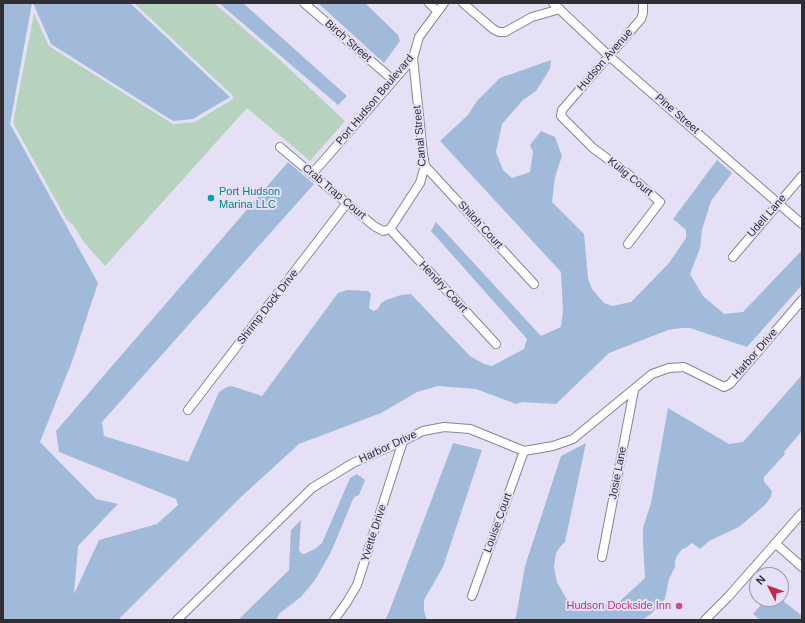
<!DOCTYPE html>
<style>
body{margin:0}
#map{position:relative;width:805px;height:623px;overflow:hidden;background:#e5e0f6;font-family:Arial,sans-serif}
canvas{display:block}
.frame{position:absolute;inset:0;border:4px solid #302e36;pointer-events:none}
.north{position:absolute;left:749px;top:567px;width:40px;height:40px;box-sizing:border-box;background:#e5e0f6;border:1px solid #9d99a9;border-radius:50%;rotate:311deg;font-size:11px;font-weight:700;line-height:16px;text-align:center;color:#302e36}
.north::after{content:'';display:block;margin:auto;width:14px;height:18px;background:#bd2c4d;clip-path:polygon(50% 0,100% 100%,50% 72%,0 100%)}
</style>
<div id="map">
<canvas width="805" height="623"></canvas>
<div class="frame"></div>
<div class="north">N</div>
</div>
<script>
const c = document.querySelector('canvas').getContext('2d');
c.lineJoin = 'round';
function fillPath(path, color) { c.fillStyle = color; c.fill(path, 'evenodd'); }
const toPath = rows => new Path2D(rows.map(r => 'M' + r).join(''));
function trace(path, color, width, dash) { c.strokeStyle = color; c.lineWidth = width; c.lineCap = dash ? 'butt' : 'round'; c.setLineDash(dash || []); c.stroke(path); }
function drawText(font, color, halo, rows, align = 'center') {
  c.font = font + ' Arial,sans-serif'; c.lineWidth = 4; c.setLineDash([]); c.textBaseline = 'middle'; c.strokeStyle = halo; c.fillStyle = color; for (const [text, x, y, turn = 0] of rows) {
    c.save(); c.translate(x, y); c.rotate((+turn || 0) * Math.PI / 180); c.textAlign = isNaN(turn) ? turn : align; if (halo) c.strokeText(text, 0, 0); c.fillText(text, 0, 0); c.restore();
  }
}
const green = toPath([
 [134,3,214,3,280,60,345,121,310,161,247,108,105,266,83,241,74,226,66,219,13,123,34,13,49,46,173,124,195,122,233,99,232,95]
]);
const water = toPath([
 [3,3,32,3,10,124,98,283,73,359,40,442,96,499,118,504,78,546,74,594,99,540,157,524,178,505,176,499,59,452,56,431,288,162,314,184,102,422,104,436,188,462,219,392,227,387,232,386,262,396,338,293,347,290,368,291,371,294,369,308,373,311,378,309,381,303,386,300,401,295,411,294,470,356,484,364,492,366,524,349,527,339,431,231,436,222,541,336,561,327,563,310,561,272,440,141,468,115,477,101,500,78,551,60,550,69,536,91,523,100,502,124,496,152,503,170,512,178,530,172,533,152,530,145,541,131,555,137,562,156,555,177,552,202,584,234,588,278,592,289,604,303,612,306,631,302,669,263,686,238,686,230,673,219,717,160,732,173,711,201,702,230,700,248,690,274,703,296,724,314,743,312,802,250,802,285,747,347,690,328,681,328,668,330,609,353,556,404,522,402,516,404,476,389,438,386,417,392,381,413,299,444,241,497,118,620,3,620],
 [33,3,130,3,230,97,193,119,173,121,51,44],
 [219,3,243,3,347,96,338,105],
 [318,3,365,3,398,35,400,41,384,63],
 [802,375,802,431,784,452,785,454,764,477,764,482,772,491,771,497,765,505,739,527,709,541,700,549,692,543,684,549,683,548,677,556,675,561,675,567,669,579,665,599,651,614,642,620,514,620,516,617,525,566,561,456,586,443,565,542,560,547,556,553,554,567,557,582,566,598,571,602,612,604,620,601,645,578,643,543,643,528,651,503,668,408,729,444,743,442],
 [453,443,482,450,443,567,424,600,424,611,427,620,385,620,389,612],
 [357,474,365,480,359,495,354,497,331,552,315,580,301,597,280,613,276,620,238,620,289,570,291,530,301,520,299,550,301,553,304,554,315,549,322,543,350,478],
 [766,599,781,599,802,616,802,620,760,620,753,614]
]);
const minor = toPath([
 [304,3,393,80],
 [429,3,437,11],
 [463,3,493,29,499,32,505,32,532,17,560,9],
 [553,3,609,56,802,224],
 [280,147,374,226,383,231,390,229],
 [425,166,534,284],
 [312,174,413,58,419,37,444,3],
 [390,229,420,183,425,166,423,154,413,58],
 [390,229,496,344],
 [628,244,660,202,628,174,593,148,561,116,562,110,641,19,643,13,643,3],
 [733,257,802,176],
 [188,410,347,203],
 [775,543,802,567],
 [602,557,634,390],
 [472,596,524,451],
 [177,620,312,488,353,463,403,441,423,431,444,427,470,429,524,451,553,446,573,439,652,374,669,368,684,367,724,387,730,384,802,300],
 [334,620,347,602,357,585,403,441],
 [705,620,728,597,802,513]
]);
const markers = [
 [211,198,4,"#0f9aa8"],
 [679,606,4,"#d1479c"]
];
const streetNames = [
 ["Birch Street",348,41,41],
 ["Hudson Avenue",605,60,-49],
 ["Port Hudson Boulevard",375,100,-50],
 ["Pine Street",677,114,41],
 ["Canal Street",420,136,-95],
 ["Kulig Court",630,177,39],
 ["Crab Trap Court",334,192,40],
 ["Udell Lane",767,216,-49],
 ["Shiloh Court",480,225,47],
 ["Hendry Court",443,287,47],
 ["Shrimp Dock Drive",268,307,-52],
 ["Harbor Drive",755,354,-49],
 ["Harbor Drive",388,447,-25],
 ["Josie Lane",618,473,-79],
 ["Louise Court",498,523,-70],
 ["Yvette Drive",374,533,-72]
];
const cultureNames = [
 ["Port Hudson",219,192],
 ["Marina LLC",219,205]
];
const hotelNames = [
 ["Hudson Dockside Inn",671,606]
];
fillPath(green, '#b7d3c0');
fillPath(water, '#a2bada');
trace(minor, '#888397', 10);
trace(minor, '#fff', 8);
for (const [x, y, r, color] of markers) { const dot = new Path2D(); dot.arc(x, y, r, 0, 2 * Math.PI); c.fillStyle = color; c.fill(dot); trace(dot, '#e5e0f6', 1.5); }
drawText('11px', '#302e36', '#e5e0f6', streetNames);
drawText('11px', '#0d838f', '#e5e0f6', cultureNames, 'left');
drawText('11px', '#b23c85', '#e5e0f6', hotelNames, 'right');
</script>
